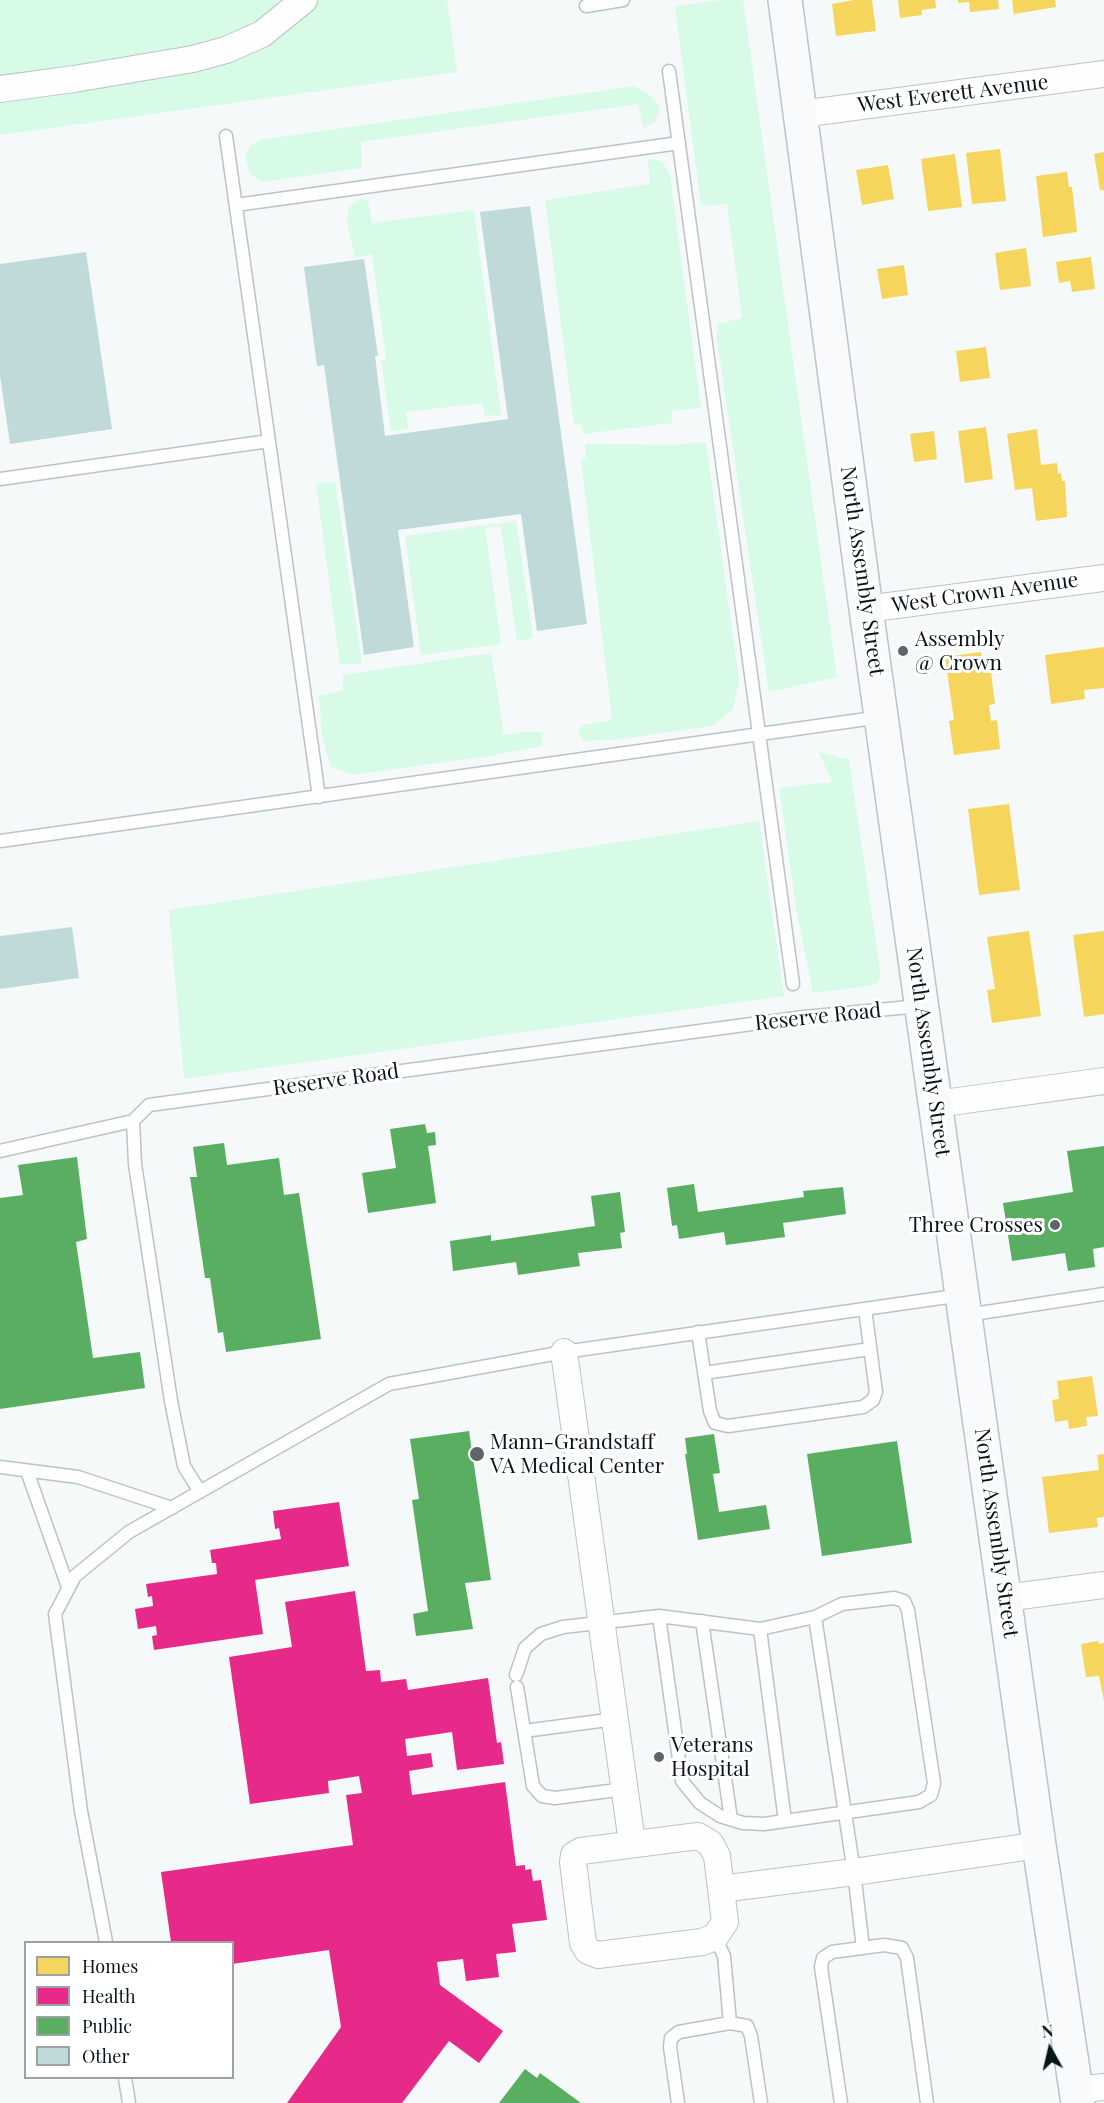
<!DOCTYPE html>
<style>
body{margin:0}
#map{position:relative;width:1104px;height:2103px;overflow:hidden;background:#f5f9fa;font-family:"Playfair Display",serif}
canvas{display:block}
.legend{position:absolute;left:24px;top:1941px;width:210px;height:138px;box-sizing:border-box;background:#fff;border:2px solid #9da1a3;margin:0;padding:8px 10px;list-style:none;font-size:18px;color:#091519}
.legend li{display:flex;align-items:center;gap:12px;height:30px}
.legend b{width:30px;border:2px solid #9da1a3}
.north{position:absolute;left:1020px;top:2019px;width:60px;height:60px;-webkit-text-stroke:4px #fff;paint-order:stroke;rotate:352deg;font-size:16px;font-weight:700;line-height:24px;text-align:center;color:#091519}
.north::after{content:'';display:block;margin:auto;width:21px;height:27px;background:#091519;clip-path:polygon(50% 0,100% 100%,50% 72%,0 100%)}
</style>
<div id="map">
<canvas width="1104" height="2103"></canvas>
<ul class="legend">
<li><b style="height:16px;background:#f6d55c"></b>Homes</li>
<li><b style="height:16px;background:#e7298a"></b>Health</li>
<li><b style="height:16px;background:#5aae61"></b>Public</li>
<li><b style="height:16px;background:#c0dad9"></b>Other</li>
</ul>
<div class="north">N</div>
</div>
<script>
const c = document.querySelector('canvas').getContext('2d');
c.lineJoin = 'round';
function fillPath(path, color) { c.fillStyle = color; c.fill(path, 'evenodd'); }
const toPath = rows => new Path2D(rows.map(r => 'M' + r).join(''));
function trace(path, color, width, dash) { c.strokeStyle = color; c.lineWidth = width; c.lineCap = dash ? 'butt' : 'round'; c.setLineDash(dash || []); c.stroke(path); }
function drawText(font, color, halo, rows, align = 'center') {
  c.font = font + ' "Playfair Display",serif'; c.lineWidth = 6; c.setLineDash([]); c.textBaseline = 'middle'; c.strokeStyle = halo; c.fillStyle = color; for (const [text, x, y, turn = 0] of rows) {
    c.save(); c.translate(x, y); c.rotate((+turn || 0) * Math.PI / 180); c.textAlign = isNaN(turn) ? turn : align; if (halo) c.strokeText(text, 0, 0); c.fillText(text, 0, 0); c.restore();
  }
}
const green = toPath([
 [0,0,447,0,457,72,0,135],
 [721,0,743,0,837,677,769,692,717,340,717,324,742,318,727,204,701,206,675,6],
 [634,86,650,95,660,108,655,122,644,128,638,104,361,142,362,168,261,182,250,173,245,157,250,146,260,140],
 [648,159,662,161,670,175,701,408,672,411,672,423,583,434,582,425,574,424,545,200,650,184],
 [359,199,368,200,372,223,474,210,501,415,485,416,482,403,406,412,408,429,391,431,381,361,386,359,372,254,355,258,347,223,349,207],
 [706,442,739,680,733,709,712,726,621,739,583,741,578,731,583,725,612,720,581,459,586,458,585,444,674,445],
 [335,482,362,663,340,665,316,483],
 [516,521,533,638,517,641,501,526,485,528,501,644,421,655,405,536],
 [491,653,504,735,529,731,543,733,541,746,489,756,352,775,331,767,322,736,319,696,343,690,343,675],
 [819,752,849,760,881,977,875,985,813,993,796,908,779,788,832,782],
 [759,821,784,996,184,1079,169,910]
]);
const homes = toPath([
 [854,0,872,0,876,31,836,36,832,4],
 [898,0,935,0,936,8,921,10,922,15,900,18],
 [958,0,998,0,999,9,970,12,969,2,958,3],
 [1012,0,1055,0,1056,7,1014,14],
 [1000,149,1006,201,972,204,966,153],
 [1104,152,1104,190,1100,190,1094,154],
 [955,154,962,207,928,211,921,159],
 [888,165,894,199,862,205,856,170],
 [1067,172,1069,187,1072,187,1077,232,1043,237,1036,176],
 [1026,248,1031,286,1000,290,995,253],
 [1091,257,1095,289,1072,292,1070,281,1059,283,1056,262],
 [904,265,908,295,882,299,877,269],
 [986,347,990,378,960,382,956,351],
 [986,427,993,479,965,483,958,431],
 [1037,429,1041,465,1057,463,1058,474,1061,473,1062,481,1065,481,1067,517,1036,521,1032,488,1015,490,1007,434],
 [934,431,937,459,914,462,910,434],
 [1104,647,1104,688,1084,690,1085,699,1051,704,1045,655],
 [981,652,984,672,991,672,995,704,989,705,991,721,997,720,1000,749,954,755,949,721,954,720,945,657],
 [1009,804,1020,890,979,895,968,809],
 [1029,931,1041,1016,992,1023,987,990,995,989,987,937],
 [1104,931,1104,1014,1084,1017,1073,935],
 [1092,1376,1098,1416,1086,1417,1087,1426,1069,1429,1068,1420,1055,1422,1052,1400,1059,1399,1057,1381],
 [1104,1454,1104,1517,1097,1518,1098,1527,1049,1533,1042,1477,1099,1470,1097,1455],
 [1098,1641,1099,1644,1104,1643,1104,1701,1099,1676,1086,1677,1081,1644]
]);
const health = toPath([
 [339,1502,349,1566,255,1580,263,1634,154,1650,152,1636,157,1635,156,1626,138,1629,135,1609,153,1606,152,1596,148,1597,146,1584,217,1574,216,1563,212,1563,210,1550,281,1539,279,1528,275,1529,273,1511],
 [355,1591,366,1671,380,1670,381,1682,406,1679,408,1690,488,1678,497,1743,501,1742,504,1764,457,1770,452,1732,405,1739,407,1756,431,1753,433,1767,409,1771,412,1795,505,1782,516,1866,525,1865,525,1870,531,1869,533,1881,541,1880,547,1920,512,1924,516,1952,496,1954,499,1977,466,1981,463,1959,437,1962,440,1985,503,2031,479,2063,449,2041,402,2103,287,2103,341,2027,329,1950,232,1964,232,1942,171,1942,161,1872,353,1845,346,1795,362,1793,359,1776,328,1781,329,1793,250,1804,229,1657,292,1647,285,1602]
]);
const public = toPath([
 [425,1124,427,1133,435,1132,436,1145,428,1146,436,1203,368,1213,362,1173,396,1168,390,1129],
 [224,1143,227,1165,279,1158,284,1195,299,1193,321,1339,226,1352,223,1332,218,1333,210,1278,205,1278,190,1177,197,1177,193,1147],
 [1104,1146,1104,1247,1093,1249,1095,1267,1068,1271,1065,1253,1012,1261,1003,1203,1073,1192,1067,1151],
 [77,1157,87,1239,76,1242,93,1358,140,1352,145,1388,0,1409,0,1198,23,1195,18,1165],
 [694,1184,698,1212,804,1197,803,1191,843,1187,846,1214,783,1223,785,1237,726,1245,724,1232,679,1239,677,1225,672,1226,667,1188],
 [620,1192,625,1232,620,1233,622,1248,578,1253,580,1266,518,1275,516,1262,453,1271,450,1241,491,1235,491,1241,595,1226,591,1196],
 [469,1431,491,1580,465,1583,473,1629,416,1636,413,1614,428,1611,412,1500,419,1499,410,1439],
 [714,1434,720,1473,713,1474,719,1512,766,1505,770,1529,698,1540,685,1454,687,1454,685,1438],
 [897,1441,912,1543,822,1556,807,1454],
 [525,2069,537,2078,540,2073,581,2103,499,2103]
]);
const building = toPath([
 [530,206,587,624,537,631,521,514,398,530,414,647,364,655,324,365,317,366,304,267,364,259,378,356,375,356,385,436,508,419,480,212],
 [86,252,112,429,10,444,0,376,0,264],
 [72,927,79,978,0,989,0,936]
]);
const service = toPath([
 [586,6,623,0],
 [669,71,793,984],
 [226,136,319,797],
 [236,205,679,143],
 [0,479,269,441],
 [0,841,881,717],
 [0,1151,133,1121],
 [967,1315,1104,1294],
 [698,1332,710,1411,715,1423,728,1426,863,1407,873,1400,876,1392,865,1309],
 [704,1373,870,1349],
 [0,1467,78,1477,172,1508],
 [27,1471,68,1587],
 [200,1492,184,1466,171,1401,135,1164,133,1121,149,1105,804,1017,920,1006],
 [894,1598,904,1601,908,1610,934,1783,931,1795,919,1802,785,1821,760,1629,815,1617,842,1604,894,1598],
 [659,1616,682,1781,700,1803,720,1816,743,1823,764,1824,785,1821],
 [815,1617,854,1872,863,1948],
 [702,1621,731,1819],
 [516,1675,525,1648,541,1634,563,1627,659,1616,760,1629],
 [517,1687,533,1786,542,1796,555,1798,625,1789],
 [524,1731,615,1719],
 [106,1942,81,1811,55,1614,75,1576,129,1532,389,1384,564,1352,962,1295],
 [730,2023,747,2026,751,2036,761,2103],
 [125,2078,129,2103],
 [678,2103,670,2047,671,2038,679,2032,730,2023,724,1956,715,1937],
 [841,2103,821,1967,823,1958,832,1952,884,1945,902,1948,907,1958,927,2103]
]);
const minor = toPath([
 [0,89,74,79,193,59,226,50,262,34,304,0],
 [801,114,1104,74],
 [866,609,1104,578],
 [936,1104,1104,1081],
 [564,1352,632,1843],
 [1005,1598,1104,1585],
 [698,1836,710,1843,717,1856,725,1922,715,1937,702,1942,598,1955,588,1951,583,1943,573,1862,574,1855,581,1851,698,1836],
 [721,1889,854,1872,1039,1845],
 [1076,2090,1104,2087]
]);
const secondary = toPath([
 [785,0,866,609,1039,1845,1078,2103]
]);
const markers = [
 [903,651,6,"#5c6568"],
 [1055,1225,6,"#5c6568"],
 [477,1454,8,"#5c6568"],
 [659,1757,6,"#5c6568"]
];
const streetNames = [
 ["West Everett Avenue",953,94,-7],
 ["North Assembly Street",862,571,82],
 ["West Crown Avenue",985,593,-8],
 ["Reserve Road",818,1017,-6],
 ["North Assembly Street",928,1052,82],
 ["Reserve Road",336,1080,-8],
 ["North Assembly Street",996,1533,82]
];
const poiNames = [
 ["Assembly",915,639],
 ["@ Crown",915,663],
 ["Three Crosses",1043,1225,"right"],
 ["Mann-Grandstaff",490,1442],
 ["VA Medical Center",490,1466],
 ["Veterans",671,1745],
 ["Hospital",671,1769]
];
fillPath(green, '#d7fbe6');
fillPath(homes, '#f6d55c');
fillPath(health, '#e7298a');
fillPath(public, '#5aae61');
fillPath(building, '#c0dad9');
trace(service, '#bbc3c5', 15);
trace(minor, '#bbc3c5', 28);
trace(secondary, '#bbc3c5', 36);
trace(service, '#fefefe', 12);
trace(minor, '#fefefe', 26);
trace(secondary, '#f8fafc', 33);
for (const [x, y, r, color] of markers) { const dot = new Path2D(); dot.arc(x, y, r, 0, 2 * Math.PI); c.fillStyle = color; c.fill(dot); trace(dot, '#fff', 2); }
drawText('21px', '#091519', '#fff', streetNames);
drawText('21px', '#091519', '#fff', poiNames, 'left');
</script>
